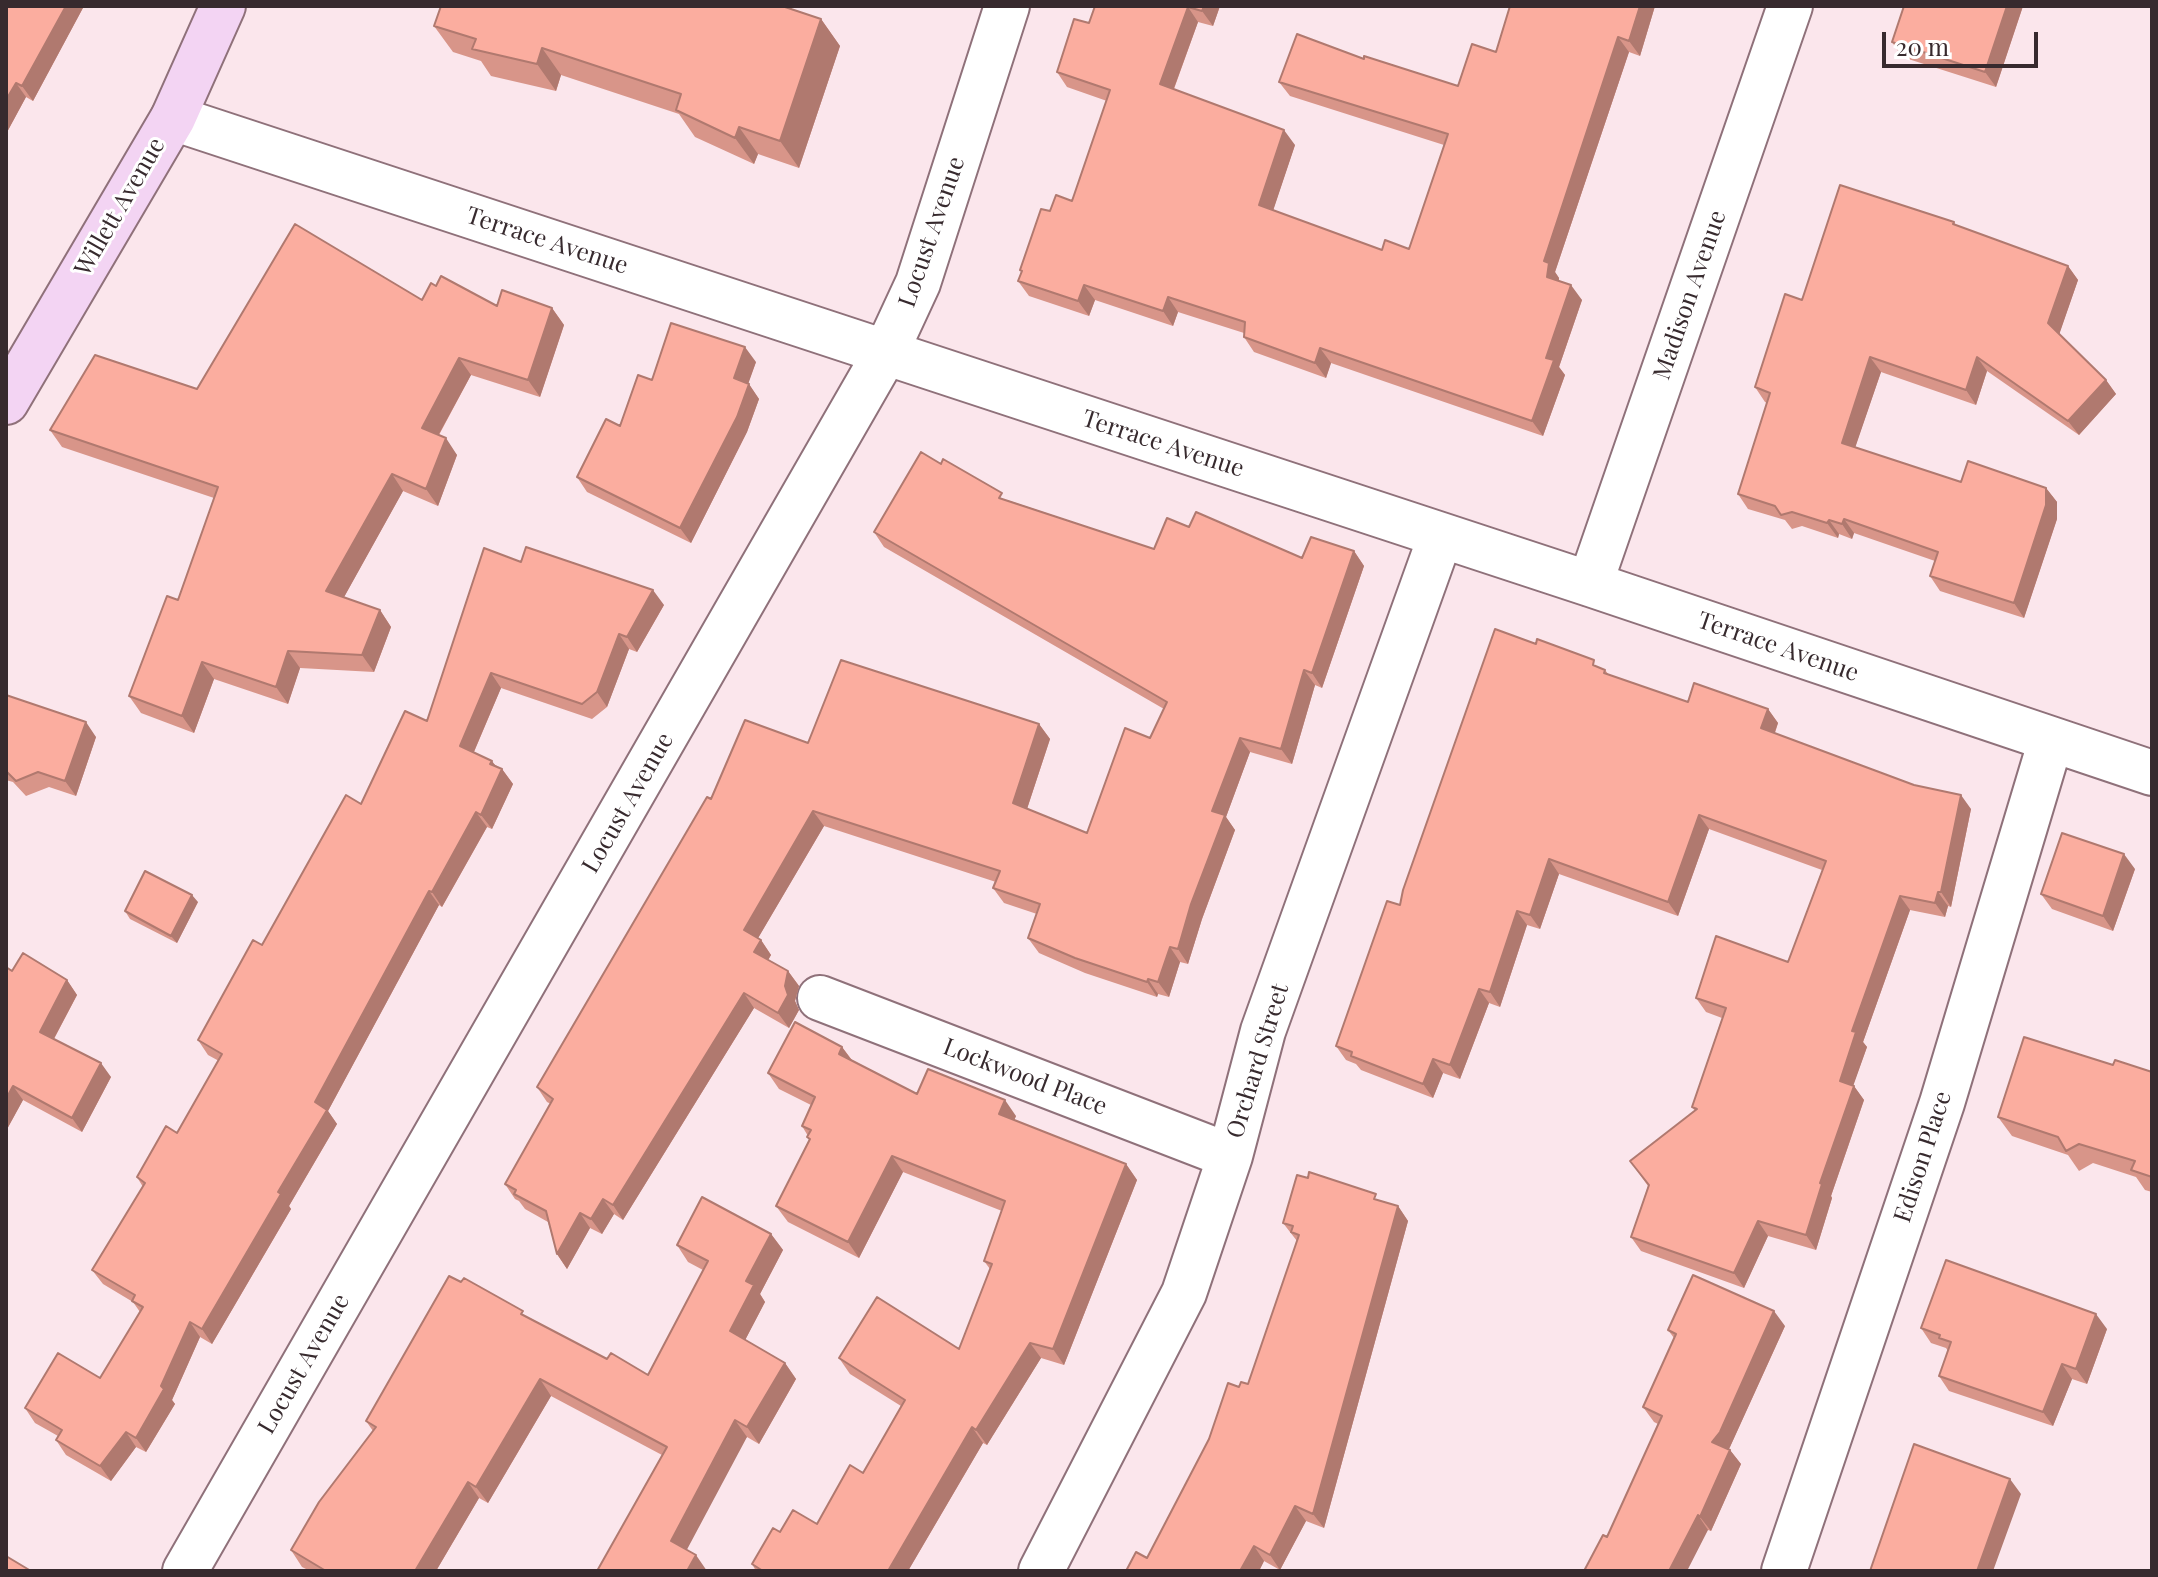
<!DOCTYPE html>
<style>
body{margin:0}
#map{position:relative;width:2158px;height:1577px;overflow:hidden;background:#fbe6ec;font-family:"Playfair Display",serif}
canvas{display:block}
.frame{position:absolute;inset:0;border:8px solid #372a2e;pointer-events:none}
.scale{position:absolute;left:1882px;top:32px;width:156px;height:36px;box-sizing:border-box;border:4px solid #372a2e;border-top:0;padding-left:10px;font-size:24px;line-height:28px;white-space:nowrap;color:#372a2e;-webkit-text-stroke:6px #fff;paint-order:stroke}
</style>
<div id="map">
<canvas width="2158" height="1577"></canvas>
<div class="frame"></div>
<div class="scale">20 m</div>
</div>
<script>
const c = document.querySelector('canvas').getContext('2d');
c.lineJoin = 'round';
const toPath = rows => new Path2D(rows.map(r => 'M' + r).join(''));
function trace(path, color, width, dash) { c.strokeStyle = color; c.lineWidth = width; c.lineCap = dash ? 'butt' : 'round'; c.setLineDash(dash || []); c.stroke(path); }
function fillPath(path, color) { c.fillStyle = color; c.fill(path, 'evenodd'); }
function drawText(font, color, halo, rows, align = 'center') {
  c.font = font + ' "Playfair Display",serif'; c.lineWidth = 6; c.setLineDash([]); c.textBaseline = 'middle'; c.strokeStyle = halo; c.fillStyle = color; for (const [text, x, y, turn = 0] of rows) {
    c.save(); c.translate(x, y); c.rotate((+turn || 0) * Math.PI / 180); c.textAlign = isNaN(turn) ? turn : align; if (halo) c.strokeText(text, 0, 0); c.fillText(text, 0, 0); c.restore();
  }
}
const street = toPath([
 [173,118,1590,584,2152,773],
 [1590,584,1790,6],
 [820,998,1230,1156],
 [185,1571,886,352,918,283,1007,6],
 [1041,1571,1184,1293,1230,1156,1263,1031,1441,535],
 [1784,1571,1942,1103,2051,740]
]);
const secondary = toPath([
 [6,402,173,118,223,6]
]);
const wall = toPath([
 [6,6,84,6,33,101,26,97,6,134],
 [441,6,789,6,791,9,821,19,840,46,799,168,758,154,754,164,695,137,679,114,561,75,556,91,491,76,481,61,453,52,434,26],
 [1095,6,1220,6,1213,26,1198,22,1174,89,1295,145,1273,210,1382,250,1409,249,1444,145,1290,96,1279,82,1364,59,1458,86,1496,52,1510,6,1655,6,1640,56,1629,52,1555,272,1559,278,1559,281,1582,300,1559,367,1565,375,1543,436,1331,363,1326,378,1254,352,1244,337,1244,333,1178,312,1173,326,1095,300,1089,316,1029,296,1018,281,1021,272,1020,270,1050,211,1072,201,1107,101,1067,87,1057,72,1089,23],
 [1904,6,2023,6,1996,87,1902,57,1892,42],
 [1954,222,1956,226,2068,266,2078,280,2059,334,2106,380,2116,394,2079,435,1987,371,1976,405,1881,372,1855,447,1961,482,2046,488,2057,502,2057,519,2024,618,1940,591,1930,576,1935,561,1854,533,1852,539,1839,534,1838,538,1802,526,1792,529,1785,520,1748,509,1738,494,1767,403,1765,402,1755,387,1802,300],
 [436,286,497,306,552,308,564,325,540,397,471,375,439,435,457,455,438,506,403,491,344,597,380,610,391,627,374,672,300,668,288,704,214,679,194,733,141,713,129,696,178,600,214,498,62,447,50,430,197,389,422,300],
 [756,362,748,383,759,399,747,432,691,543,587,492,577,477,620,426,652,380],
 [1007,500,1154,549,1189,527,1302,558,1354,551,1364,566,1322,688,1315,685,1292,764,1250,752,1226,817,1235,830,1202,919,1188,964,1180,962,1169,997,1158,994,1157,997,1085,973,1039,953,1028,938,1037,914,1004,903,993,888,996,882,824,826,758,938,761,940,771,955,768,960,788,971,799,986,795,1001,799,1010,789,1028,754,1008,623,1220,614,1214,602,1234,590,1228,567,1269,557,1254,548,1222,525,1209,519,1201,515,1199,505,1184,551,1104,547,1102,537,1087,711,799,808,743,1039,724,1050,739,1027,809,1087,833,1150,738,1164,709,884,547,874,532],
 [521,562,664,605,637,652,629,649,607,707,592,719,501,688,474,752,502,769,513,784,492,829,487,827,442,907,439,905,328,1111,337,1124,289,1206,291,1209,212,1344,200,1337,172,1400,175,1404,146,1452,136,1447,111,1481,66,1455,56,1440,58,1436,35,1423,25,1408,100,1378,140,1312,133,1302,103,1284,92,1270,143,1187,137,1177,177,1133,219,1061,208,1055,198,1040,361,804,427,721],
 [1599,668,1605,670,1609,675,1688,702,1768,709,1778,723,1775,733,1971,809,1951,907,1948,906,1945,917,1910,910,1863,1042,1867,1047,1853,1085,1864,1100,1831,1196,1832,1198,1816,1250,1768,1236,1744,1288,1641,1251,1631,1237,1648,1186,1630,1161,1695,1111,1692,1107,1722,1018,1706,1012,1696,998,1788,962,1822,870,1709,829,1678,916,1559,874,1540,929,1527,925,1500,1007,1489,1003,1460,1079,1443,1073,1433,1098,1361,1070,1356,1064,1346,1060,1336,1046,1400,905],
 [6,695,96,737,76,796,49,787,26,796,13,782,6,780],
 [2135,869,2113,931,2052,909,2041,894],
 [198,902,177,943,130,919,125,911],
 [12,971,67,980,77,995,54,1039,111,1077,82,1132,23,1100,6,1131],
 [842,1047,852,1060,917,1094,1016,1116,1014,1120,1126,1164,1137,1180,1064,1365,1041,1358,987,1445,983,1443,908,1571,756,1571,752,1564,780,1532,817,1524,863,1473,901,1406,850,1374,839,1358,959,1349,990,1269,984,1261,1002,1211,903,1172,859,1258,788,1222,776,1206,809,1140,807,1137,808,1136,802,1126,811,1105,779,1089,768,1073],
 [2113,1065,2152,1072,2152,1192,2145,1190,2136,1177,2093,1163,2079,1171,2068,1155,2012,1136,1998,1117],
 [1381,1201,1398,1206,1408,1221,1324,1528,1306,1521,1280,1570,1264,1561,1259,1571,1126,1571,1147,1558,1239,1387,1248,1384,1297,1241,1283,1223],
 [771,1234,783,1250,760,1294,765,1302,745,1340,785,1363,796,1379,759,1444,747,1437,597,1571,662,1455,551,1396,488,1503,479,1498,436,1571,310,1571,302,1567,291,1550,373,1431,366,1421,528,1318,607,1359,648,1375,703,1270,688,1262,677,1245],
 [1785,1326,1729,1449,1741,1464,1711,1531,1708,1530,1607,1537,1658,1424,1654,1422,1643,1407,1674,1338,1668,1330],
 [1921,1328,2107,1329,2087,1384,2072,1379,2053,1426,1949,1391,1939,1376,1948,1351,1946,1348,1931,1343]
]);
const shadedWall = toPath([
 [66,6,84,6,33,101,22,86],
 [1204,6,1220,6,1213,26,1202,11],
 [1640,6,1655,6,1640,56,1629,41],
 [2007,6,2023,6,1996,87,1985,72],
 [1188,7,1198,22,1170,99,1160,84],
 [821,19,840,46,799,168,780,141],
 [1618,37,1629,52,1555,272,1559,278,1557,292,1547,277,1544,261],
 [542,48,561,75,556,91,537,64],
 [16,83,26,97,6,134,6,100],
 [739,127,758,154,754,164,735,138],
 [1284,130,1295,145,1270,220,1259,205],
 [2068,266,2078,280,2058,338,2048,323],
 [1084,285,1095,300,1089,316,1078,301],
 [1571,285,1582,300,1559,367,1565,375,1543,436,1532,421,1546,358],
 [1168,297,1178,312,1173,326,1163,311],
 [552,308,564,325,540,397,528,380],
 [745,347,756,362,745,393,734,378],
 [1320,348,1331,363,1326,378,1315,363],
 [1870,357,1881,372,1852,457,1842,443],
 [1977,357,1987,371,1976,405,1966,390],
 [459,358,471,375,433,445,422,428],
 [2106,380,2116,394,2079,435,2068,421],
 [749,384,759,399,747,432,691,543,680,528],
 [446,438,457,455,438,506,426,489],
 [392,474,403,491,338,608,326,591],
 [2046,488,2057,502,2057,519,2024,618,2014,603],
 [1844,519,1854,533,1852,539,1842,524],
 [1829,520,1839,534,1838,538,1827,523],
 [1354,551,1364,566,1322,688,1312,673],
 [653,590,664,605,637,652,627,637],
 [380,610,391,627,374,672,362,655],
 [619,634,629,649,607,707,597,692],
 [288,651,300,668,288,704,276,687],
 [202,662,214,679,194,733,182,716],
 [1304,670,1315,685,1292,764,1281,749],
 [491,673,501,688,470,761,460,746],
 [1768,709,1778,723,1771,743,1761,728],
 [86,722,96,737,76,796,65,781],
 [1039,724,1050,739,1024,818,1013,803],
 [1240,738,1250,752,1226,817,1235,830,1202,919,1188,964,1178,949,1212,811],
 [492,761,501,773,502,769,513,784,492,829,481,815],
 [1961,795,1971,809,1951,907,1941,892],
 [813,811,824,826,754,945,744,930],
 [476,812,487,827,442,907,432,892],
 [1699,815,1709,829,1678,916,1668,902],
 [2124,854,2135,869,2113,931,2103,916],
 [1549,859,1559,874,1540,929,1530,915],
 [429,891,439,905,328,1111,337,1124,289,1206,291,1209,212,1344,202,1329,278,1192,315,1102],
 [1938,892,1948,906,1945,917,1935,903],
 [192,895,198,902,177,943,171,936],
 [1900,896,1910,910,1863,1042,1867,1047,1850,1095,1840,1081,1852,1031],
 [1517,911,1527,925,1500,1007,1490,992],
 [761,940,771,955,764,967,754,952],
 [1170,947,1180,962,1169,997,1158,982],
 [788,971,799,986,795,1001,799,1010,789,1028,778,1013],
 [1148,979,1158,994,1157,997,1147,982],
 [67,980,77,995,50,1046,40,1032],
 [1479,989,1489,1003,1460,1079,1450,1065],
 [744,993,754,1008,623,1220,613,1205],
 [842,1047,853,1062,839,1054],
 [1433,1059,1443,1073,1433,1098,1423,1084],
 [101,1063,111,1077,82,1132,72,1118],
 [13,1086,23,1100,6,1131,6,1099],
 [1854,1086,1864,1100,1831,1196,1832,1198,1816,1250,1806,1235,1820,1183],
 [1005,1100,1016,1116,1010,1130,999,1114],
 [892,1156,903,1172,859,1258,848,1242],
 [1126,1164,1137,1180,1064,1365,1053,1349],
 [603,1199,614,1214,602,1234,591,1219],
 [1398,1206,1408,1221,1324,1528,1313,1514],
 [580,1213,590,1228,567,1269,557,1254],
 [1758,1221,1768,1236,1744,1288,1734,1273],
 [771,1234,783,1250,760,1294,765,1302,741,1348,730,1331,746,1281],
 [1774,1311,1785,1326,1730,1447,1723,1457,1712,1442],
 [2096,1314,2107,1329,2087,1384,2076,1369],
 [190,1322,200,1337,172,1400,175,1404,146,1452,136,1438],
 [1030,1343,1041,1358,987,1445,976,1430],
 [785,1363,796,1379,759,1444,747,1427],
 [2062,1364,2072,1379,2053,1426,2043,1412],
 [540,1379,551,1396,488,1503,476,1487],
 [735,1420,747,1437,683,1557,671,1541],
 [972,1427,983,1443,908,1571,888,1571],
 [126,1432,136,1447,111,1481,100,1466],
 [1730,1450,1741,1464,1711,1531,1700,1517],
 [2010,1479,2021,1494,1993,1571,1977,1571],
 [468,1482,479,1498,436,1571,415,1571],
 [1295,1506,1306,1521,1280,1570,1270,1555],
 [1698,1515,1708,1530,1687,1571,1669,1571],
 [1254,1546,1264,1561,1259,1571,1240,1571],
 [696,1555,707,1571,687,1571]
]);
const building = toPath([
 [6,6,66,6,22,86,16,83,6,100,6,6],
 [441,6,782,6,821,19,780,141,739,127,735,138,676,110,681,94,542,48,537,64,472,49,476,39,434,26,441,6],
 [1095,6,1204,6,1202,11,1188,7,1160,84,1284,130,1259,205,1382,250,1385,240,1409,249,1448,134,1279,82,1297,34,1364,59,1364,56,1458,86,1472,44,1496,52,1510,6,1640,6,1629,41,1618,37,1544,261,1549,263,1547,277,1571,285,1546,358,1554,360,1532,421,1320,348,1315,363,1244,337,1245,322,1168,297,1163,311,1084,285,1078,301,1018,281,1022,271,1020,270,1041,209,1050,211,1056,195,1072,201,1110,90,1057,72,1074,19,1089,23,1095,6],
 [1904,6,2007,6,1985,72,1892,42,1904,6],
 [1840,185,1954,222,1953,224,2068,266,2048,323,2106,380,2068,421,1977,357,1966,390,1870,357,1842,443,1961,482,1968,461,2046,488,2046,505,2014,603,1930,576,1938,552,1844,519,1842,524,1829,520,1827,523,1792,512,1781,515,1775,506,1738,494,1770,393,1755,387,1785,294,1802,300,1840,185],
 [295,224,422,300,431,283,436,286,441,276,497,306,502,290,552,308,528,380,459,358,422,428,446,438,426,489,392,474,326,591,380,610,362,655,288,651,276,687,202,662,182,716,129,696,167,596,178,600,218,487,50,430,95,355,197,389,295,224],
 [671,323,745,347,734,378,749,384,737,417,680,528,577,477,606,419,620,426,638,375,652,380,671,323],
 [921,452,941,464,943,459,1002,493,999,498,1154,549,1167,518,1189,527,1196,512,1302,558,1311,537,1354,551,1312,673,1304,670,1281,749,1240,738,1212,811,1225,815,1191,904,1178,949,1170,947,1158,982,1148,979,1147,982,1075,958,1028,938,1040,904,993,888,1000,871,813,811,744,930,761,940,754,952,788,971,785,986,788,995,778,1013,744,993,613,1205,603,1199,591,1219,580,1213,557,1254,546,1211,514,1194,516,1190,505,1184,553,1099,537,1087,707,797,711,799,745,720,808,743,841,660,1039,724,1013,803,1087,833,1125,728,1150,738,1167,702,874,532,921,452],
 [526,547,653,590,627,637,619,634,597,692,582,704,491,673,460,746,492,761,490,764,502,769,481,815,476,812,432,892,429,891,315,1102,327,1110,278,1192,281,1194,202,1329,190,1322,161,1386,164,1389,136,1438,126,1432,100,1466,56,1440,62,1430,25,1408,58,1353,100,1378,143,1307,132,1301,135,1295,92,1270,145,1183,137,1177,166,1126,177,1133,222,1054,198,1040,253,940,262,945,346,795,361,804,405,711,427,721,484,548,521,562,526,547],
 [1495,629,1536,644,1537,639,1594,660,1593,665,1605,670,1604,673,1688,702,1694,683,1768,709,1761,728,1914,785,1961,795,1941,892,1938,892,1935,903,1900,896,1852,1031,1856,1032,1840,1081,1854,1086,1820,1183,1822,1184,1806,1235,1758,1221,1734,1273,1631,1237,1649,1185,1630,1161,1697,1109,1692,1107,1726,1008,1696,998,1716,936,1788,962,1826,861,1699,815,1668,902,1549,859,1530,915,1517,911,1490,992,1479,989,1450,1065,1433,1059,1423,1084,1351,1056,1352,1052,1336,1046,1387,901,1400,905,1403,890,1495,629],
 [6,695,86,722,65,781,38,772,16,781,6,771,6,695],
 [2062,833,2124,854,2103,916,2041,894,2062,833],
 [145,871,192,895,171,936,125,911,145,871],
 [23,953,67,980,40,1032,101,1063,72,1118,13,1086,6,1099,6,967,12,971,23,953],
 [795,1022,842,1047,839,1054,917,1094,928,1069,1005,1100,999,1114,1126,1164,1053,1349,1030,1343,976,1430,972,1427,888,1571,763,1571,752,1564,773,1528,780,1532,793,1510,817,1524,850,1465,863,1473,905,1400,839,1358,877,1297,959,1349,992,1264,984,1261,1005,1201,892,1156,848,1242,776,1206,810,1139,807,1137,811,1130,802,1126,815,1097,768,1073,795,1022],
 [2024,1037,2113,1065,2115,1060,2152,1072,2152,1177,2131,1170,2135,1161,2079,1144,2066,1151,2058,1137,1998,1117,2024,1037],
 [1309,1172,1376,1194,1374,1199,1398,1206,1313,1514,1295,1506,1270,1555,1254,1546,1240,1571,1126,1571,1136,1552,1147,1558,1209,1439,1228,1383,1239,1387,1241,1382,1248,1384,1299,1235,1291,1232,1293,1226,1283,1223,1297,1175,1308,1178,1309,1172],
 [702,1197,771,1234,746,1281,754,1285,730,1331,785,1363,747,1427,735,1420,671,1541,696,1555,687,1571,597,1571,667,1447,540,1379,476,1487,468,1482,415,1571,326,1571,291,1550,319,1502,376,1427,366,1421,449,1276,461,1282,464,1278,523,1311,521,1314,607,1359,611,1353,648,1375,708,1261,677,1245,702,1197],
 [1946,1260,2096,1314,2076,1369,2062,1364,2043,1412,1939,1376,1951,1342,1939,1338,1940,1335,1921,1328,1946,1260],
 [1693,1275,1774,1311,1720,1432,1712,1442,1730,1450,1700,1517,1698,1515,1669,1571,1584,1571,1603,1535,1607,1537,1662,1416,1643,1407,1676,1334,1668,1330,1693,1275],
 [1914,1444,2010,1479,1977,1571,1870,1571,1914,1444],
 [6,1556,31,1571,6,1571,6,1556]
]);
const streetNames = [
 ["Willett Avenue",120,207,-60],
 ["Locust Avenue",932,232,-71],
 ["Terrace Avenue",547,241,18],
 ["Madison Avenue",1690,295,-71],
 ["Terrace Avenue",1163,444,18],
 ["Terrace Avenue",1778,647,19],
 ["Locust Avenue",628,803,-60],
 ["Orchard Street",1258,1061,-73],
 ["Lockwood Place",1025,1077,21],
 ["Edison Place",1923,1157,-72],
 ["Locust Avenue",304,1364,-60]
];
trace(street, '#8f717a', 48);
trace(secondary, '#8f717a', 48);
trace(street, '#fff', 44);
trace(secondary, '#f3d4f3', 44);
fillPath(wall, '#d89589');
fillPath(shadedWall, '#b0796f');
fillPath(building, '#fbad9f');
trace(building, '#b0796f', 2);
drawText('24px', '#372a2e', '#fff', streetNames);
</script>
